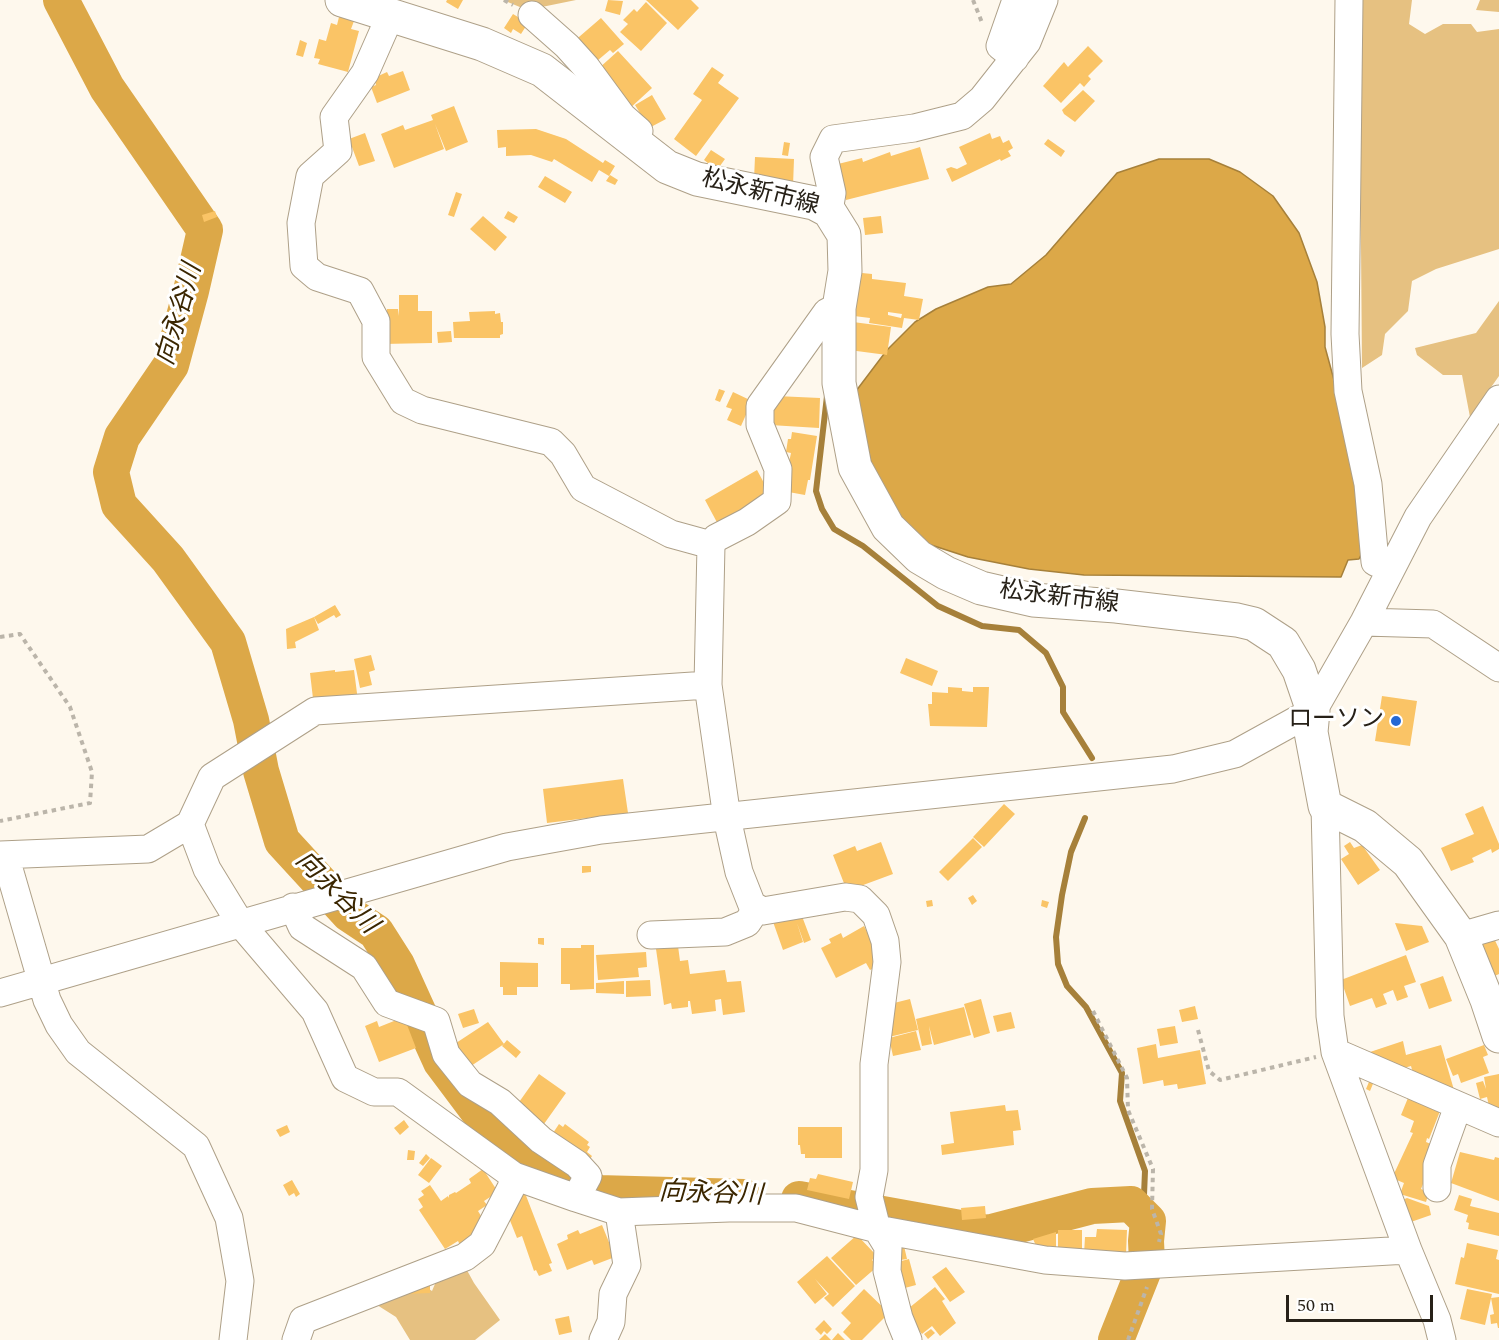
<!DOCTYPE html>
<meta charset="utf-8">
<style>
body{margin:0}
#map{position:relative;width:1499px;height:1340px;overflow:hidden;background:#fef8ed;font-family:Spectral,serif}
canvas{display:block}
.scale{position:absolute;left:1286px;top:1295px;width:147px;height:27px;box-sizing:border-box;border:3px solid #272118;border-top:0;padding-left:8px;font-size:18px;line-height:21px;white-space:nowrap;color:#272118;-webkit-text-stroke:4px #fff;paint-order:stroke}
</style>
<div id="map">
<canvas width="1499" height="1340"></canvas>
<div class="scale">50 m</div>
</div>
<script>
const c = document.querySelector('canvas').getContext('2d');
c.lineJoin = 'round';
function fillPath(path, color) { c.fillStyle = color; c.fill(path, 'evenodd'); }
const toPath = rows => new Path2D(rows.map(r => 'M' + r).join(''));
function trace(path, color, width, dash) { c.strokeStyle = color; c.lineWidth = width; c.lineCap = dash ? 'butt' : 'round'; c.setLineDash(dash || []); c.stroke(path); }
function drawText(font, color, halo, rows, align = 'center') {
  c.font = font + ' Spectral,"Noto Sans JP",serif'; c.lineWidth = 6; c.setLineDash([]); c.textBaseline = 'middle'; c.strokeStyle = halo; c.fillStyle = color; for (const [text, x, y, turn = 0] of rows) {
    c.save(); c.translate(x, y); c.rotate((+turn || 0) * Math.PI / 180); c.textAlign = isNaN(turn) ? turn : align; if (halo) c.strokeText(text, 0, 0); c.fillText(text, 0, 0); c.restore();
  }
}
const green = toPath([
 [503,0,576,0,527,10],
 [1359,0,1412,0,1409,24,1425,34,1443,24,1471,24,1477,32,1499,29,1499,249,1436,269,1412,281,1408,311,1385,334,1382,355,1362,368],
 [1480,0,1499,0,1499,12,1476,10],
 [1499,301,1499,376,1470,417,1462,375,1443,375,1417,355,1415,348,1476,333],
 [463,1263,474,1283,500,1320,475,1340,410,1340,396,1317,366,1298,414,1279,432,1291,440,1272]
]);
const water = toPath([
 [1159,159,1209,159,1240,172,1273,196,1299,233,1317,282,1325,327,1325,347,1355,457,1363,551,1359,559,1348,560,1341,577,1084,575,1029,569,968,557,922,542,886,499,871,463,856,391,887,350,915,322,936,309,988,287,1011,284,1046,255,1117,173,1159,159]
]);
const stream = toPath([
 [827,396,816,491,822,509,834,529,863,546,938,606,982,626,1019,630,1046,653,1063,687,1063,712,1092,758],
 [1085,818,1071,852,1062,895,1056,937,1058,964,1067,986,1086,1007,1122,1073,1120,1101,1145,1171,1144,1195,1148,1221]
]);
const river = toPath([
 [61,0,107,88,205,230,191,291,171,365,122,437,111,472,119,505,168,559,228,642,251,720,261,771,282,841,349,914,376,932,397,965,441,1062,477,1110,531,1154,598,1193,744,1197],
 [799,1199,988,1233,1092,1206,1131,1204,1148,1221,1146,1241,1147,1262,1116,1340]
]);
const building = toPath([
 [447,0,463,0,458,9,446,2],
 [608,0,623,1,620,15,605,11],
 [646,0,691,0,699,8,678,30],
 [646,2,667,23,641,51,620,32,628,24,623,20,634,9,637,12],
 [513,14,528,23,521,34,513,29,511,33,504,28],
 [339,17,354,21,351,29,359,31,348,72,318,64,320,59,314,58,319,39,326,41,331,23,337,25],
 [601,18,624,44,613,53,610,50,591,66,572,43],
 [300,40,307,43,303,57,296,55],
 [1088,46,1103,61,1088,76,1091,79,1084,87,1080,83,1061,103,1043,86,1064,62,1068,67],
 [618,51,652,88,628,110,598,69],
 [712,67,724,75,718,83,739,98,696,156,674,139,702,100,693,94],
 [403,71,410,90,377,103,371,87,376,85,374,78,387,72,389,76],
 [1083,90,1095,101,1075,122,1064,114,1062,110],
 [652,95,666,119,649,128,635,105],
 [454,106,468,142,446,151,435,124,444,149,394,168,381,134,403,125,405,130,433,120,431,115],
 [536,129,566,139,603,163,605,160,615,166,609,176,599,170,592,182,554,159,552,162,531,155,506,156,506,147,498,148,497,130],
 [365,133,375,161,359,166,349,139],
 [990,133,992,139,1000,136,1003,143,1009,140,1013,148,1008,151,1011,156,1001,161,1000,159,952,182,946,169,951,167,957,169,967,164,959,147],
 [1048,139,1065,151,1061,157,1044,144],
 [784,142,790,143,788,156,782,155],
 [920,147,929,179,846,200,838,164,862,158,863,162,890,152,891,156],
 [711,150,725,159,717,170,704,160],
 [755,157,794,159,793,186,754,179],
 [610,175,618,180,615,185,606,181],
 [545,176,572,192,565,203,538,187],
 [456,192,462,194,454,217,448,215],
 [215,211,217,217,204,222,202,215],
 [508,211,518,217,514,223,504,218],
 [483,216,507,237,495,251,470,229],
 [881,216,883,233,865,235,863,218],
 [862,273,872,274,872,279,906,283,904,296,923,299,919,320,904,318,902,328,869,323,870,318,854,316,858,278,861,278],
 [888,312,902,314,901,318,888,315],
 [399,295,418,295,418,311,432,311,432,343,383,344,382,312,387,312,387,309,398,309,399,316],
 [495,311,495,314,500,313,501,322,503,322,503,334,500,335,500,338,454,338,453,322,470,321,469,312],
 [853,322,891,327,887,355,849,350],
 [451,331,452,342,438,343,437,332],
 [719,389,725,391,720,402,715,400],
 [733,392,752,401,741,426,727,420,732,409,726,407],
 [776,396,820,398,819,428,770,425,771,408,776,408],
 [792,432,817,436,810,480,808,480,805,495,783,491,791,453,786,452,788,439,791,439],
 [757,470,771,496,720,528,705,500],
 [335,605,341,615,336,618,334,615,318,624,314,617],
 [314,617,319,630,295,642,296,648,287,649,286,629],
 [371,655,375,670,369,672,372,685,360,688,354,659],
 [906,658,938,671,932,686,900,673],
 [335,670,335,672,354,670,358,701,314,707,310,673],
 [948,687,962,688,962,691,973,692,973,687,989,687,987,727,930,726,928,704,932,704,932,692,948,693],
 [1382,696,1417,701,1410,746,1375,741],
 [623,779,628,813,547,823,543,789],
 [1004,804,1015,814,984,847,973,837],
 [1483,806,1499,844,1499,849,1492,853,1491,849,1472,858,1474,862,1451,871,1441,848,1474,834,1465,814],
 [973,838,982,847,948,881,939,872],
 [881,842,893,874,847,891,833,855,855,846,857,851],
 [1350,842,1354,848,1362,845,1380,870,1358,885,1341,859,1349,854,1344,846],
 [582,866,591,866,591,872,582,873],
 [973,895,977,901,972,905,968,898],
 [932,900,933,906,927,907,926,901],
 [1042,900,1049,902,1047,908,1041,906],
 [800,911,811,940,804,943,797,923,803,942,783,950,772,919],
 [1395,923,1422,926,1429,942,1406,951],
 [864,926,879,955,880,965,870,970,866,963,836,978,821,948,831,943,829,939,841,933,843,938],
 [1492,934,1499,949,1499,974,1490,978,1474,942],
 [538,938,544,938,544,945,538,944],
 [655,942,678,946,680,961,688,960,690,974,725,970,727,982,741,981,745,1012,723,1015,721,999,715,1000,716,1011,692,1014,690,1001,688,1001,688,1007,672,1009,671,1003,664,1005],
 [581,945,594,945,594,989,570,990,570,984,561,984,561,948,581,948],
 [646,952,647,967,638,968,639,977,598,980,596,955],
 [1406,955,1416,982,1404,986,1408,997,1397,1001,1393,990,1383,994,1387,1004,1376,1008,1372,998,1350,1006,1341,980],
 [500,962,538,963,538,987,517,987,517,995,503,995,503,987,500,987],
 [1443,976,1452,1001,1429,1009,1420,984],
 [650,980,651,996,626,997,626,981],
 [624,981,624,994,596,993,596,983],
 [910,999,918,1030,889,1037,890,1004],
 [981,999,990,1033,974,1038,964,1004],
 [1195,1006,1198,1019,1182,1022,1179,1010],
 [964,1007,971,1035,934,1045,929,1026,932,1044,922,1046,916,1019],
 [474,1009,479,1023,463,1028,458,1014],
 [1011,1012,1015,1028,997,1032,993,1016],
 [404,1017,416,1048,379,1062,365,1026,377,1021,379,1027],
 [488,1022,504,1044,468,1068,453,1045],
 [1175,1026,1178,1043,1160,1046,1157,1029],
 [916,1031,921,1050,893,1056,889,1038],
 [507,1040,521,1052,516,1058,502,1046],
 [1403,1041,1406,1055,1441,1045,1454,1090,1416,1084,1411,1066,1390,1072,1364,1054],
 [1156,1044,1158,1058,1200,1050,1206,1084,1178,1089,1177,1084,1164,1086,1163,1080,1143,1084,1137,1048],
 [1484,1045,1488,1055,1483,1057,1489,1073,1461,1083,1458,1074,1453,1076,1446,1059],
 [539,1074,566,1093,539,1131,512,1112],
 [1499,1074,1499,1109,1490,1111,1487,1097,1480,1099,1476,1083,1483,1081,1486,1089,1484,1077],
 [1371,1077,1375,1079,1370,1091,1366,1089],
 [1410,1093,1442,1106,1429,1139,1427,1138,1426,1142,1438,1147,1421,1189,1429,1192,1426,1202,1400,1194,1404,1183,1392,1178,1413,1133,1410,1132,1414,1121,1401,1115],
 [1005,1105,1006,1111,1018,1110,1021,1130,1013,1131,1014,1145,942,1155,941,1145,954,1143,950,1112],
 [404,1120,409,1127,400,1135,394,1128],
 [559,1124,563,1127,565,1124,589,1142,587,1145,590,1147,587,1152,592,1156,587,1164,553,1133],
 [287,1125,290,1132,280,1137,276,1130],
 [798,1127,842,1127,842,1158,805,1158,805,1154,801,1154,800,1145,798,1145],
 [408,1150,415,1151,414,1160,407,1160],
 [1460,1152,1494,1160,1495,1157,1499,1158,1499,1201,1451,1183],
 [426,1154,430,1158,423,1166,419,1163],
 [431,1158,442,1166,429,1183,418,1175],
 [483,1169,498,1192,484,1201,487,1205,478,1211,486,1224,481,1231,460,1245,458,1241,445,1249,419,1210,423,1207,418,1199,424,1195,421,1191,430,1185,441,1201,448,1196,449,1198,449,1195,455,1192,456,1193,471,1183,469,1179],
 [818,1174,853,1182,849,1199,807,1190,810,1178,816,1179],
 [292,1180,300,1194,296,1197,294,1193,289,1196,283,1185],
 [724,1190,731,1190,730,1203,724,1203],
 [525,1193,552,1263,549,1264,552,1271,539,1276,536,1270,534,1271,522,1236,517,1238,509,1218,510,1200],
 [1459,1195,1472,1199,1470,1206,1499,1213,1499,1236,1468,1229,1469,1223,1466,1222,1468,1215,1454,1210],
 [1407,1198,1429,1206,1431,1215,1408,1223,1400,1201],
 [985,1206,986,1218,962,1220,961,1208],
 [602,1225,615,1257,594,1265,592,1260,567,1270,557,1244,568,1239,567,1235,578,1230,580,1234],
 [1097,1229,1127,1230,1126,1255,1084,1254,1085,1237,1096,1237],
 [1058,1230,1082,1230,1082,1253,1058,1252],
 [1056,1232,1056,1252,1037,1248,1033,1239],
 [857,1235,877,1256,872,1260,878,1266,856,1285,831,1258],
 [1467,1243,1498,1250,1496,1259,1499,1260,1499,1294,1455,1284,1461,1257,1464,1258],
 [904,1246,907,1259,894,1261,891,1249],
 [827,1256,855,1286,833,1307,824,1298,829,1294,815,1279,827,1294,815,1304,797,1282],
 [909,1259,916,1285,901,1289,894,1263],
 [946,1267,965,1292,950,1302,932,1277],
 [430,1280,430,1293,405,1294],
 [935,1287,945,1299,942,1301,956,1323,940,1336,932,1326,922,1334,904,1312],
 [864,1289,889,1313,862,1340,851,1340,843,1332,851,1323,841,1313],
 [1467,1289,1492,1294,1485,1325,1460,1319],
 [1499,1297,1499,1328,1498,1328,1497,1323,1491,1324,1490,1315,1494,1314,1491,1298],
 [569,1316,572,1332,559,1335,555,1319],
 [824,1320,832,1329,827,1334,824,1331,821,1335,815,1329],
 [931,1329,935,1333,928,1339,924,1334],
 [838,1333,845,1340,832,1340],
 [825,1334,831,1340,819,1340]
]);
const path = toPath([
 [504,0,513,5],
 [973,0,983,25],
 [0,637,20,634,70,707,92,772,90,803,0,821],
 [1093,1011,1127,1078,1128,1110,1153,1169,1152,1209,1161,1234,1159,1242],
 [1198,1030,1209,1071,1220,1080,1316,1057],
 [1128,1340,1147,1287]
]);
const minor = toPath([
 [1349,0,1345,334,1348,391,1368,484,1375,562,1390,569],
 [391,14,365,73,334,117,338,151,310,176,301,223,304,266,317,277,360,291,376,321,376,357,403,401,422,410,551,442,563,454,583,488,671,534,711,545],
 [532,15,567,46,586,67,622,116,639,131],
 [1015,58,1000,46,1016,0],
 [829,211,832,193,824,157,833,139,914,128,962,116,982,99,1027,42,1044,0],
 [839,308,827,312,760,406,760,425,778,469,777,501,747,522,716,538,711,545,708,685,727,818,739,872,752,905,763,911,845,897,860,899,876,915,885,941,887,962,874,1064,874,1170,869,1197,877,1229,888,1247,887,1271,899,1318,908,1340],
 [1364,622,1433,624,1499,668],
 [1325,806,1330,1016,1335,1052,1408,1250,1437,1320,1442,1340],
 [190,824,207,869,240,923,315,1011,345,1078,374,1092,398,1092,514,1176,576,1198,619,1212,729,1208,796,1208,877,1229,1045,1260,1125,1266,1408,1250],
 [0,855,148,849,190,824,212,777,315,711,708,685],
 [5,855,47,1000,59,1025,78,1052,196,1146,229,1218,240,1281,233,1340],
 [293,907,302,927,364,967,387,1003,436,1021,446,1054,470,1084,500,1102,541,1140,577,1164,588,1176,576,1198],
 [651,935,725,932,747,923,757,908],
 [1461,936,1499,925],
 [0,993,507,847,601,830,1173,769,1235,754,1313,711,1364,622,1418,517,1499,399],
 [1335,1052,1499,1123],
 [1437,1188,1437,1165,1458,1106],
 [296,1340,303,1320,465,1257,482,1244,511,1188,514,1176],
 [603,1340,611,1322,613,1294,627,1265,619,1212]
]);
const major = toPath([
 [342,0,482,44,542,70,667,167,697,179,814,203,829,211,844,235,845,271,839,308,839,383,855,467,888,527,919,557,946,573,981,588,1033,600,1116,606,1237,620,1254,624,1283,643,1299,670,1313,711,1311,732,1325,806,1365,826,1408,862,1461,936,1487,1000,1499,1036]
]);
const markers = [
 [1396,721,6,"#2467d3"]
];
const streetNames = [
 ["松永新市線",760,194,14],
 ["松永新市線",1059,599,7]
];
const poiNames = [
 ["ローソン",1384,721]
];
const waterNames = [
 ["向永谷川",181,315,-74],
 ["向永谷川",335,894,45],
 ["向永谷川",711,1196,2]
];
fillPath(green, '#e6c181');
fillPath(water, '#dca848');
trace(water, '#a6803a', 1.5);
trace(stream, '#a6803a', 6);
trace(river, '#dca848', 36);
fillPath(building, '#fac466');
trace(minor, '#aea088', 29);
trace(major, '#aea088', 35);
trace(path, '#bbb5aa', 4, [4.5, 4.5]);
trace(minor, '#fff', 27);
trace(major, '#fff', 33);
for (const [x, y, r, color] of markers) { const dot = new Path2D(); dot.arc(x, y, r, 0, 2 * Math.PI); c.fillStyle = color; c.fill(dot); trace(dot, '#fff', 2); }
drawText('24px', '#272118', '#fff', streetNames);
drawText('24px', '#272118', '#fff', poiNames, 'right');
drawText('italic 26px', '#3b2600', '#fff', waterNames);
</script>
